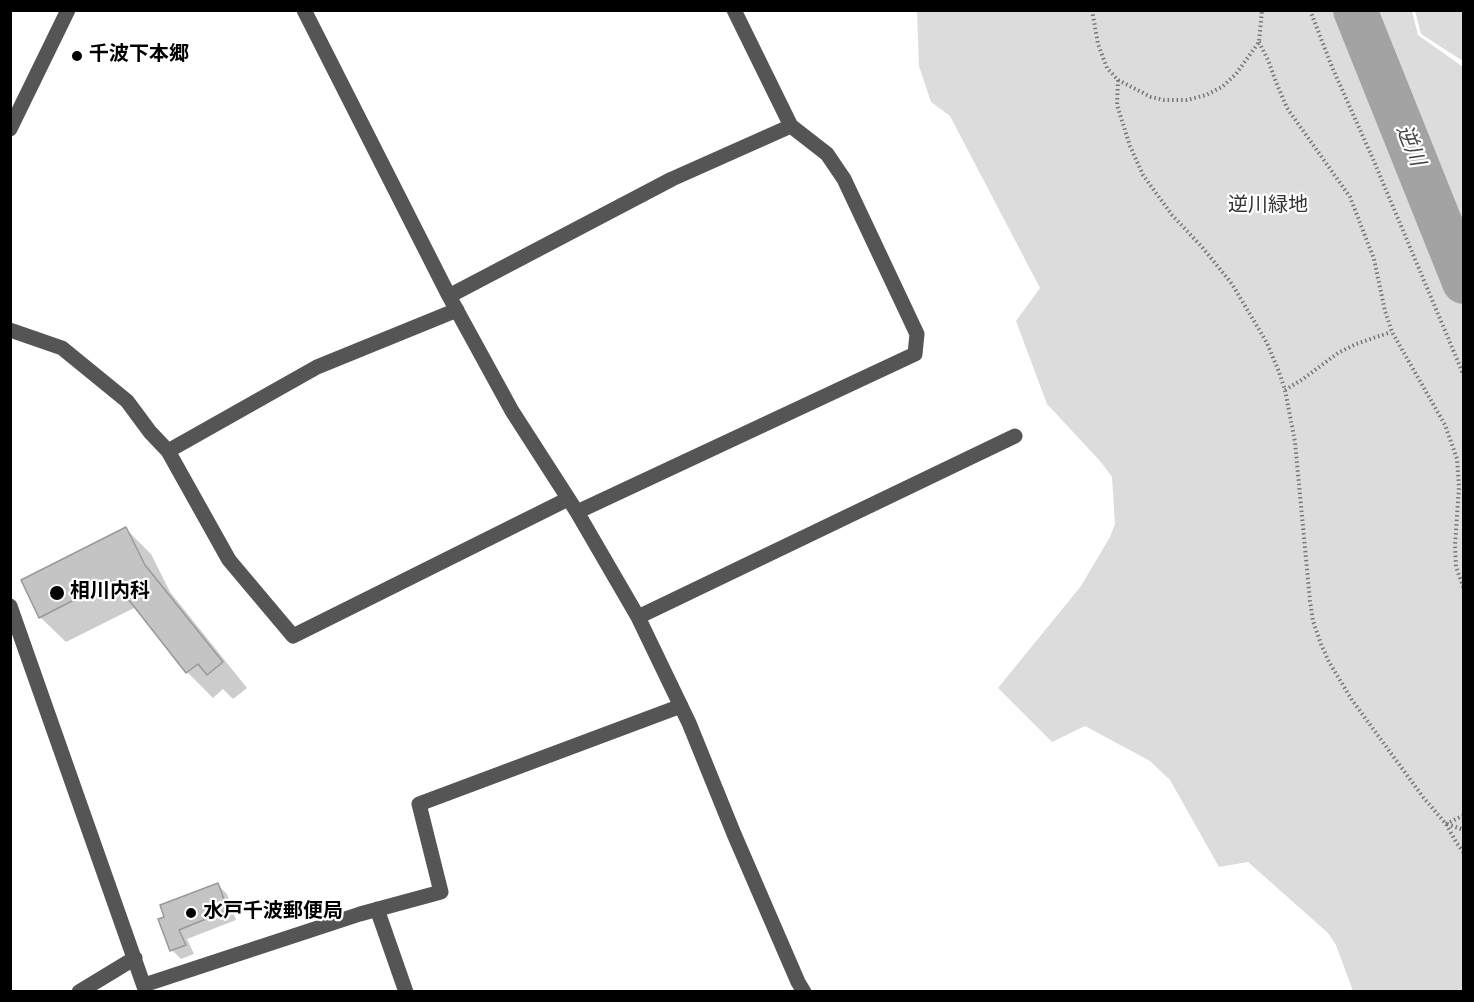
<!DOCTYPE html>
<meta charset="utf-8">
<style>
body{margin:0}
#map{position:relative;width:1474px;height:1002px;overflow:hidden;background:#fff;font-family:"Source Sans 3",sans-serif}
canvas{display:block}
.frame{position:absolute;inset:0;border:12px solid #000;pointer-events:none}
</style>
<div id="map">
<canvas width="1474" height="1002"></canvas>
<div class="frame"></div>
</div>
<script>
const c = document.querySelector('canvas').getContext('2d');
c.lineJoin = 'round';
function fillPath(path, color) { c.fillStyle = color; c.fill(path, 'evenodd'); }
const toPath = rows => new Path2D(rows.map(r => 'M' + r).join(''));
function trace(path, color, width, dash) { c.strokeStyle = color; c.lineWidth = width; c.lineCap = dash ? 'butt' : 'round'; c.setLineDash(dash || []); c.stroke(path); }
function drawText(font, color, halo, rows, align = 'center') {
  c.font = font + ' "Source Sans 3","Noto Sans JP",sans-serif'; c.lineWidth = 4.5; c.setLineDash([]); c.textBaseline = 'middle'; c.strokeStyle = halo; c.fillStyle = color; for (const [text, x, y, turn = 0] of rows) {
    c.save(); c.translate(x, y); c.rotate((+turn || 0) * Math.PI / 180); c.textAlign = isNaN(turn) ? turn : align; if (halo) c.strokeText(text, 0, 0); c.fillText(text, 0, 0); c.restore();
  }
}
const green = toPath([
 [917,11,1412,11,1418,35,1463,67,1463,991,1353,991,1336,945,1328,933,1248,862,1219,867,1170,780,1150,761,1085,726,1052,742,998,688,1081,586,1110,537,1115,524,1112,477,1100,461,1047,404,1016,321,1040,288,950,116,931,102,919,66],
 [1415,11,1463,11,1463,61,1421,34]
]);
const shadow = toPath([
 [126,529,151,554,170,592,247,688,233,699,223,689,213,698,187,672,136,607,66,642,40,617],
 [217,884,227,894,236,920,187,939,194,954,181,959,172,950,160,920]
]);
const river = toPath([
 [1355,10,1464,282]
]);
const building = toPath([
 [126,527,145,565,223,662,207,675,198,664,186,673,132,604,111,581,39,618,21,580,126,527],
 [218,883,228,910,179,930,186,945,170,951,158,919,164,917,160,905,218,883]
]);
const path = toPath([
 [1092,10,1098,44,1107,68,1118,80,1151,97,1164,100,1187,100,1206,95,1222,87,1236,74,1259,42,1262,10],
 [1310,10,1332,67,1373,159,1464,376],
 [1259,42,1268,60,1276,82,1287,108,1350,197,1374,259,1385,311,1392,332,1445,425,1457,459,1459,487,1455,545,1456,567,1464,589],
 [1118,80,1117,105,1130,146,1143,175,1172,215,1202,247,1232,284,1267,343,1279,372,1285,390,1295,442,1310,601,1313,621,1321,644,1329,662,1352,700,1423,797,1446,824,1456,842,1464,853],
 [1285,390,1303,379,1338,353,1356,344,1391,332],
 [1446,824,1464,815],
 [1447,824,1464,830]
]);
const minor = toPath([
 [304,10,449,296,512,411,577,512,638,617,689,723,734,834,798,982,804,992],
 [10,129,68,10],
 [449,296,672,179,791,126],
 [10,330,62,348,127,401,150,432,168,451,229,560,293,636,568,499],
 [168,451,317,367,457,310],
 [577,512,915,354,917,334,844,179,827,154,791,126,734,10],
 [10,606,146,992],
 [638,617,1015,436],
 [377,909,406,992],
 [144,985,360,914,441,892,419,804,681,706],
 [79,992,135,958]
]);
const markers = [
 [77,56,6,"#000"],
 [57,593,8,"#000"],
 [191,913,6,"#000"]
];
const poiNames = [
 ["千波下本郷",89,56],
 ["相川内科",70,593],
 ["水戸千波郵便局",203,913]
];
const parkNames = [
 ["逆川緑地",1268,207]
];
const waterNames = [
 ["逆川",1409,146,68]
];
fillPath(green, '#dcdcdc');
fillPath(shadow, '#0003');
trace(river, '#a3a3a3', 44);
fillPath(building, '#c4c4c4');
trace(building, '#999', 1.5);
trace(path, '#777', 4, [1.5, 3]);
trace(minor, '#555', 15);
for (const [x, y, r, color] of markers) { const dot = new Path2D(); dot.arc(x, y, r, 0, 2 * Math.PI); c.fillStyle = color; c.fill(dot); trace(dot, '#fff', 2); }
drawText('bold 20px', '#000', '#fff', poiNames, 'left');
drawText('20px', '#333', '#fff', parkNames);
drawText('italic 21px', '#444', '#fff', waterNames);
</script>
